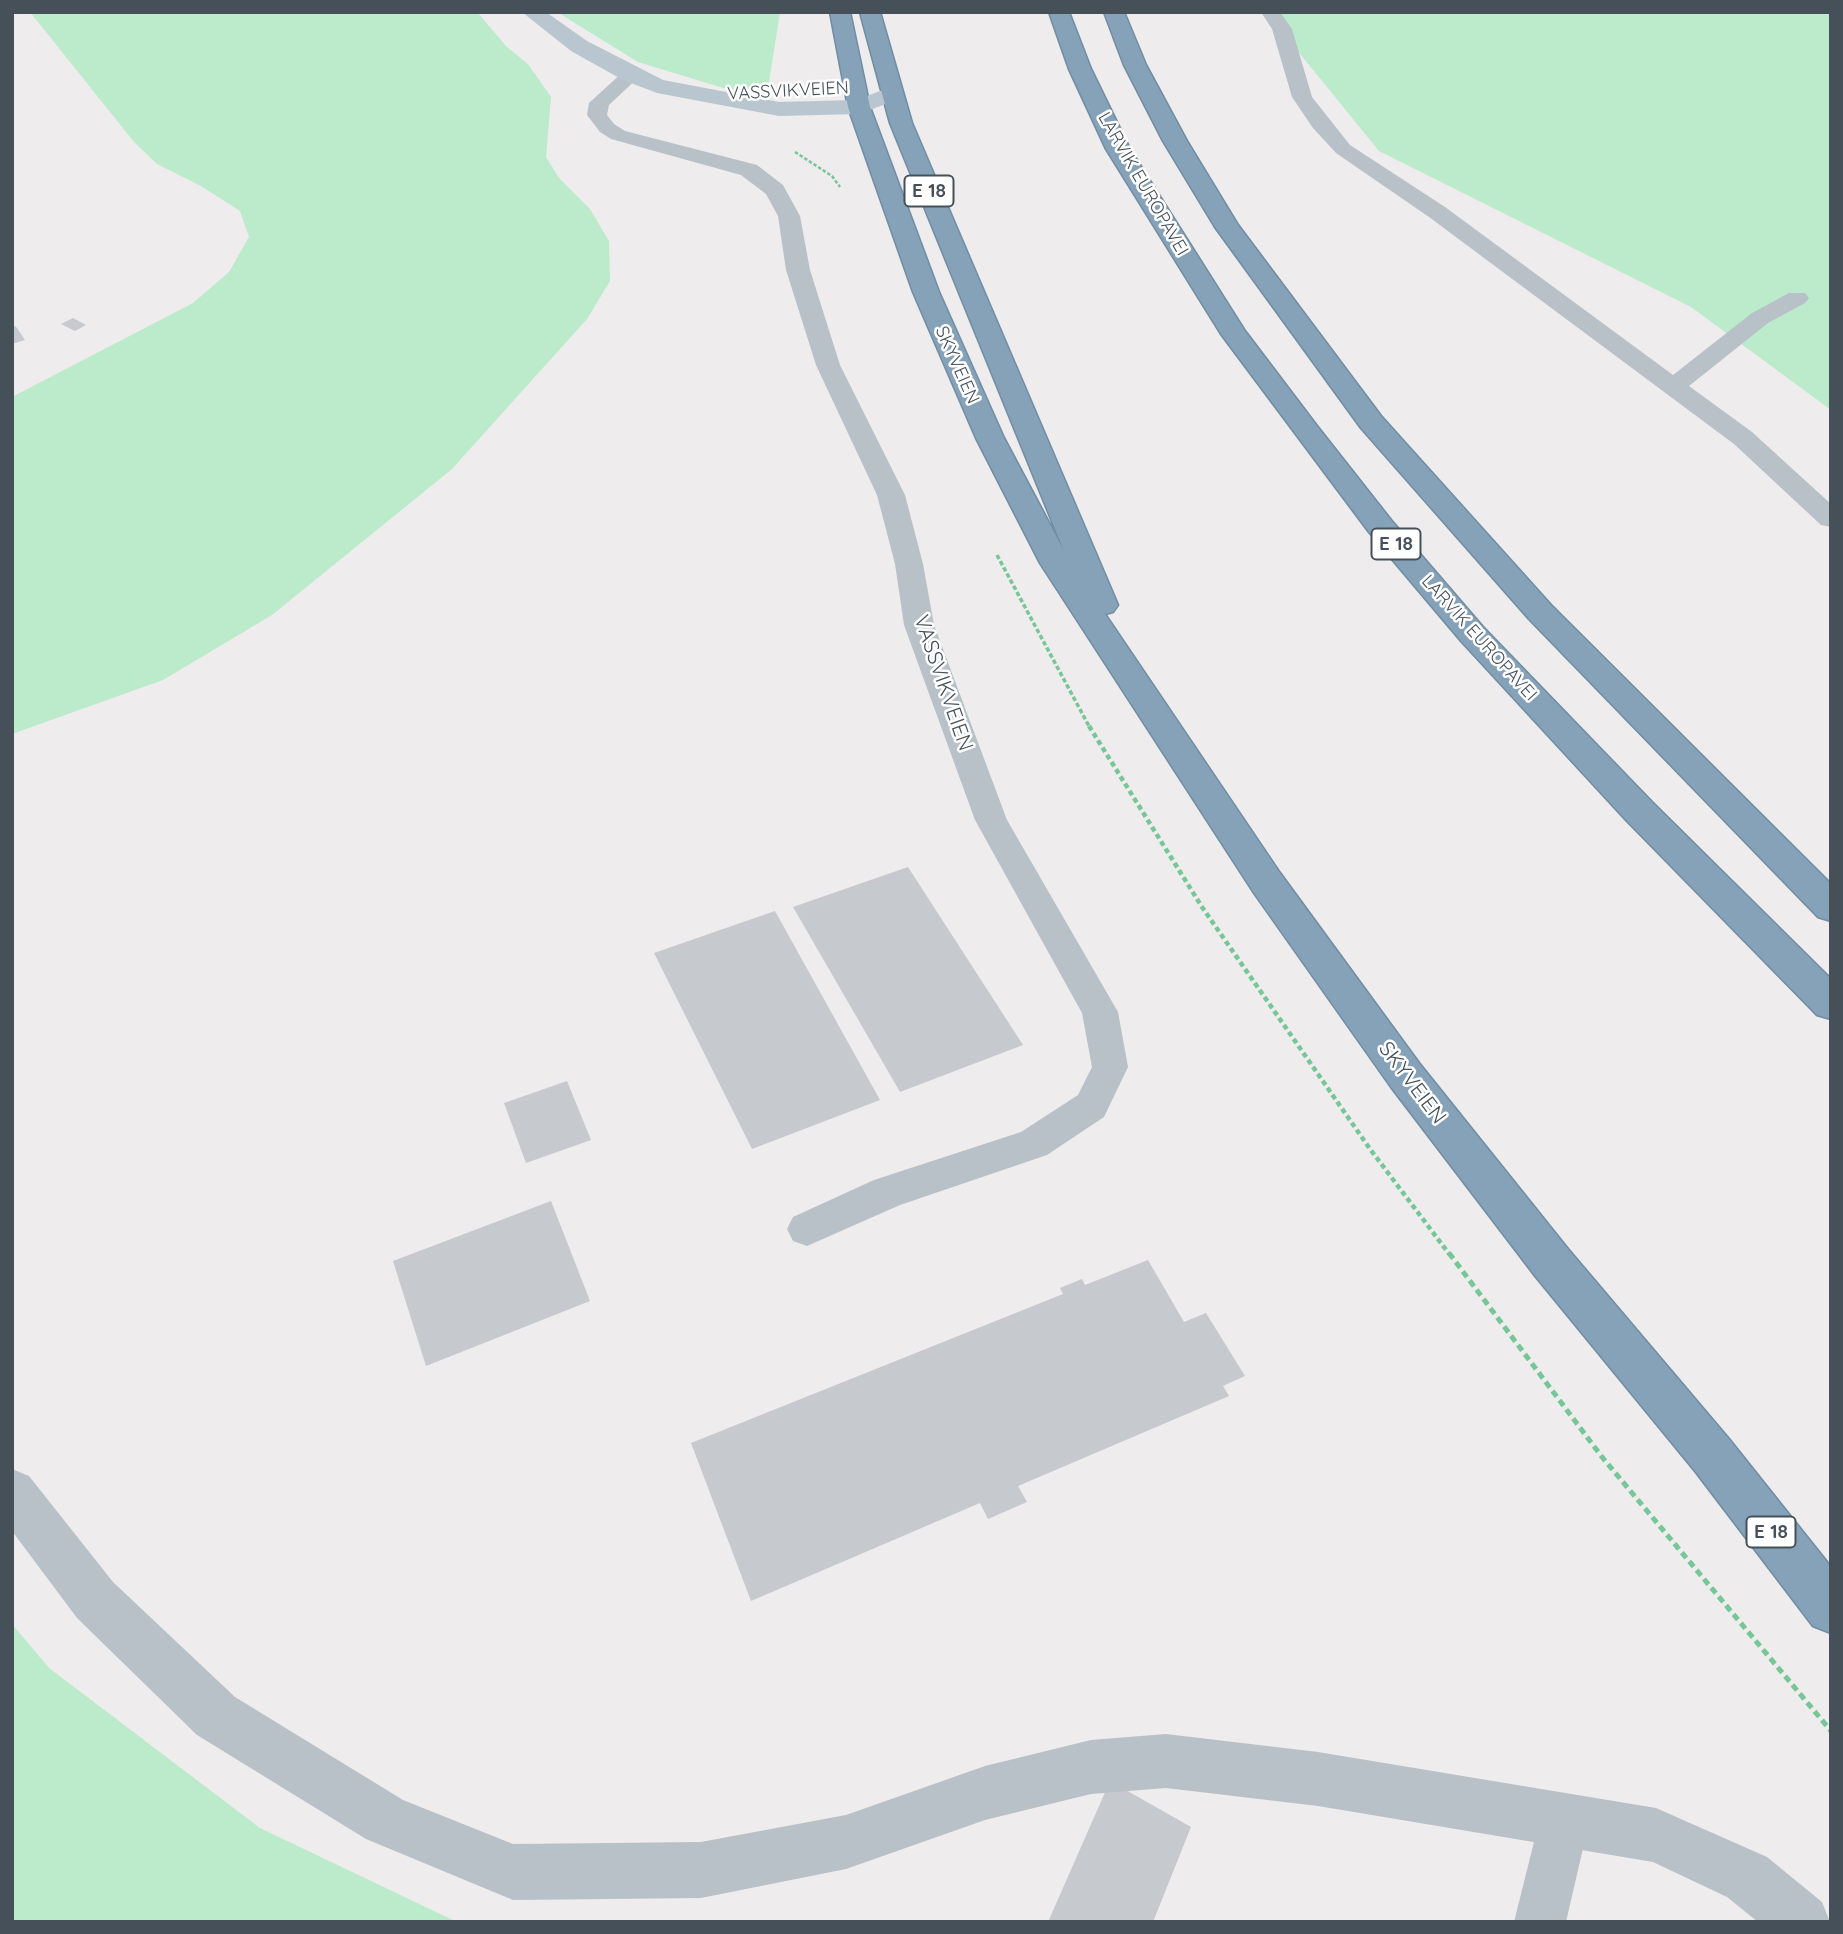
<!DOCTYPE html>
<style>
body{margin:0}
#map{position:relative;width:1843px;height:1934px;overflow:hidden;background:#eeecec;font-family:Quicksand,sans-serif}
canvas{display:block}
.frame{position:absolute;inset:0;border:14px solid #455058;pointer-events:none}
</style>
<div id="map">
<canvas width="1843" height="1934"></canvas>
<div class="frame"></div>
</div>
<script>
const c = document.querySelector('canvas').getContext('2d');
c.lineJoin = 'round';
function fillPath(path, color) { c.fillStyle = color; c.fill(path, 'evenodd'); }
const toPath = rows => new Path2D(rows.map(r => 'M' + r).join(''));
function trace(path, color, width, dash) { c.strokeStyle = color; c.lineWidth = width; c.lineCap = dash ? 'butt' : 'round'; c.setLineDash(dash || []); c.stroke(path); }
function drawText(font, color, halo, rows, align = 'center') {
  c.font = font + ' Quicksand,sans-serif'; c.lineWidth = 5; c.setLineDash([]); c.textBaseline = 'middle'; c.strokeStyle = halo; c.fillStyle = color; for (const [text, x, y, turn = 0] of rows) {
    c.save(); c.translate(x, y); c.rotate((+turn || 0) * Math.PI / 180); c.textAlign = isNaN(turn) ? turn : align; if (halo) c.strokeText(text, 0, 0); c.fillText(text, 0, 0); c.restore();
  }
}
const green = toPath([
 [30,12,477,12,507,47,528,64,551,97,546,157,559,178,590,209,609,241,610,281,587,319,452,469,272,615,163,680,12,734,12,397,193,303,229,272,249,237,240,211,201,186,157,164,134,142],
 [557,12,780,12,766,101,638,62],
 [1266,12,1831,12,1831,410,1691,307,1379,151],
 [12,1624,49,1668,260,1828,457,1922,12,1922]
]);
const building = toPath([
 [73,318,86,325,75,331,61,324],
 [12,324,17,328,25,340,12,344],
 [908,867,1023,1045,900,1092,793,907],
 [775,911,880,1100,752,1149,654,953],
 [567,1081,591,1140,526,1163,504,1103],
 [551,1201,590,1301,426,1366,393,1261],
 [1148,1260,1184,1322,1206,1313,1245,1376,1223,1386,1229,1396,1018,1486,1027,1502,988,1519,980,1503,751,1601,691,1443,1063,1294,1060,1288,1082,1279,1085,1285],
 [1110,1781,1191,1827,1153,1922,1048,1922]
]);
const pathFar3 = toPath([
 [795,152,832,176,840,187]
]);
const pathFar2 = toPath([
 [997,555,1090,728]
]);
const pathFar1 = toPath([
 [1089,726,1202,907,1370,1149,1450,1255]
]);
const path = toPath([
 [1449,1253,1602,1457,1831,1731]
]);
const lane = toPath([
 [1261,12,1280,12,1292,29,1312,97,1350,145,1445,207,1673,375,1752,313,1789,293,1805,293,1809,298,1805,303,1768,323,1689,386,1752,432,1831,504,1831,527,1821,525,1734,444,1429,217,1336,153,1313,128,1292,97,1272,29,1261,12],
 [631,69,641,75,609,105,607,115,614,124,625,131,757,165,783,185,800,216,810,270,840,365,905,495,923,564,934,625,1007,820,1118,1012,1128,1067,1104,1117,1047,1155,900,1205,807,1246,793,1241,787,1229,793,1217,874,1180,1021,1132,1078,1095,1092,1067,1082,1013,975,820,904,625,895,564,877,495,816,365,786,270,778,216,766,194,741,175,611,139,600,132,587,115,589,103,624,71,631,69],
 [1565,1793,1582,1801,1590,1818,1566,1922,1514,1922,1540,1818,1548,1801,1565,1793]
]);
const street = toPath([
 [12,1469,29,1476,113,1582,235,1697,403,1800,513,1844,701,1842,846,1815,985,1766,1091,1740,1166,1734,1318,1752,1656,1808,1767,1857,1822,1902,1830,1922,1758,1922,1727,1897,1653,1862,1318,1806,1166,1788,1091,1794,985,1820,846,1869,701,1898,513,1900,366,1839,197,1735,77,1618,12,1531,12,1469]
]);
const secondary = toPath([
 [522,12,546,12,587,41,663,80,779,102,856,100,891,87,902,94,899,99,859,114,779,116,657,93,623,80,571,51,522,12]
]);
const highway = toPath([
 [830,12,850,12,870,107,939,292,1004,438,1064,551,890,123,860,12,880,12,912,123,1118,605,1113,612,1105,614,1280,873,1419,1063,1568,1249,1729,1439,1831,1567,1831,1633,1813,1626,1695,1471,1536,1277,1391,1087,1254,893,1040,563,976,438,913,292,848,107,830,12],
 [1049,12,1069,12,1091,69,1130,149,1245,331,1317,426,1391,520,1483,627,1652,802,1831,979,1831,1019,1817,1015,1626,820,1461,641,1369,532,1221,334,1106,149,1069,69,1049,12],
 [1104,12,1124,12,1146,65,1187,141,1238,225,1381,416,1551,605,1831,884,1831,921,1818,917,1529,619,1361,428,1215,227,1163,141,1124,65,1104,12]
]);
const farStreetnames = [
 ["VASSVIKVEIEN",788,91,-3],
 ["LARVIK EUROPAVEI",1143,184,60],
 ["SKYVEIEN",957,365,66],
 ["LARVIK EUROPAVEI",1479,638,48]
];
const shields = [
 [929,191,49],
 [1396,544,49],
 [1771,1532,49]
];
const shieldNames = [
 ["E 18",929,191],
 ["E 18",1396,544],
 ["E 18",1771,1532]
];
const streetNames = [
 ["VASSVIKVEIEN",943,683,71],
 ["SKYVEIEN",1412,1083,53]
];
fillPath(green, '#bbebca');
fillPath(building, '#c6c9ce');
trace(highway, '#718da4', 3);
trace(pathFar3, '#76c698', 2.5, [3.5, 2]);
trace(pathFar2, '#76c698', 3.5, [4.5, 2.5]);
trace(pathFar1, '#76c698', 4.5, [5, 3.5]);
trace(path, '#76c698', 5, [7, 4.5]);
fillPath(lane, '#b8c1c8');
fillPath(street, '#b8c1c8');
fillPath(secondary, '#bac6cf');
fillPath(highway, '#86a2b8');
drawText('18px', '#455058', '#fff', farStreetnames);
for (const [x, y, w] of shields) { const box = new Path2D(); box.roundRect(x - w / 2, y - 15.5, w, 31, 5); c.fillStyle = '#fff'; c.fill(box); trace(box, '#455058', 2); }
drawText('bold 19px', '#455058', null, shieldNames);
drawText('21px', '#455058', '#fff', streetNames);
</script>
